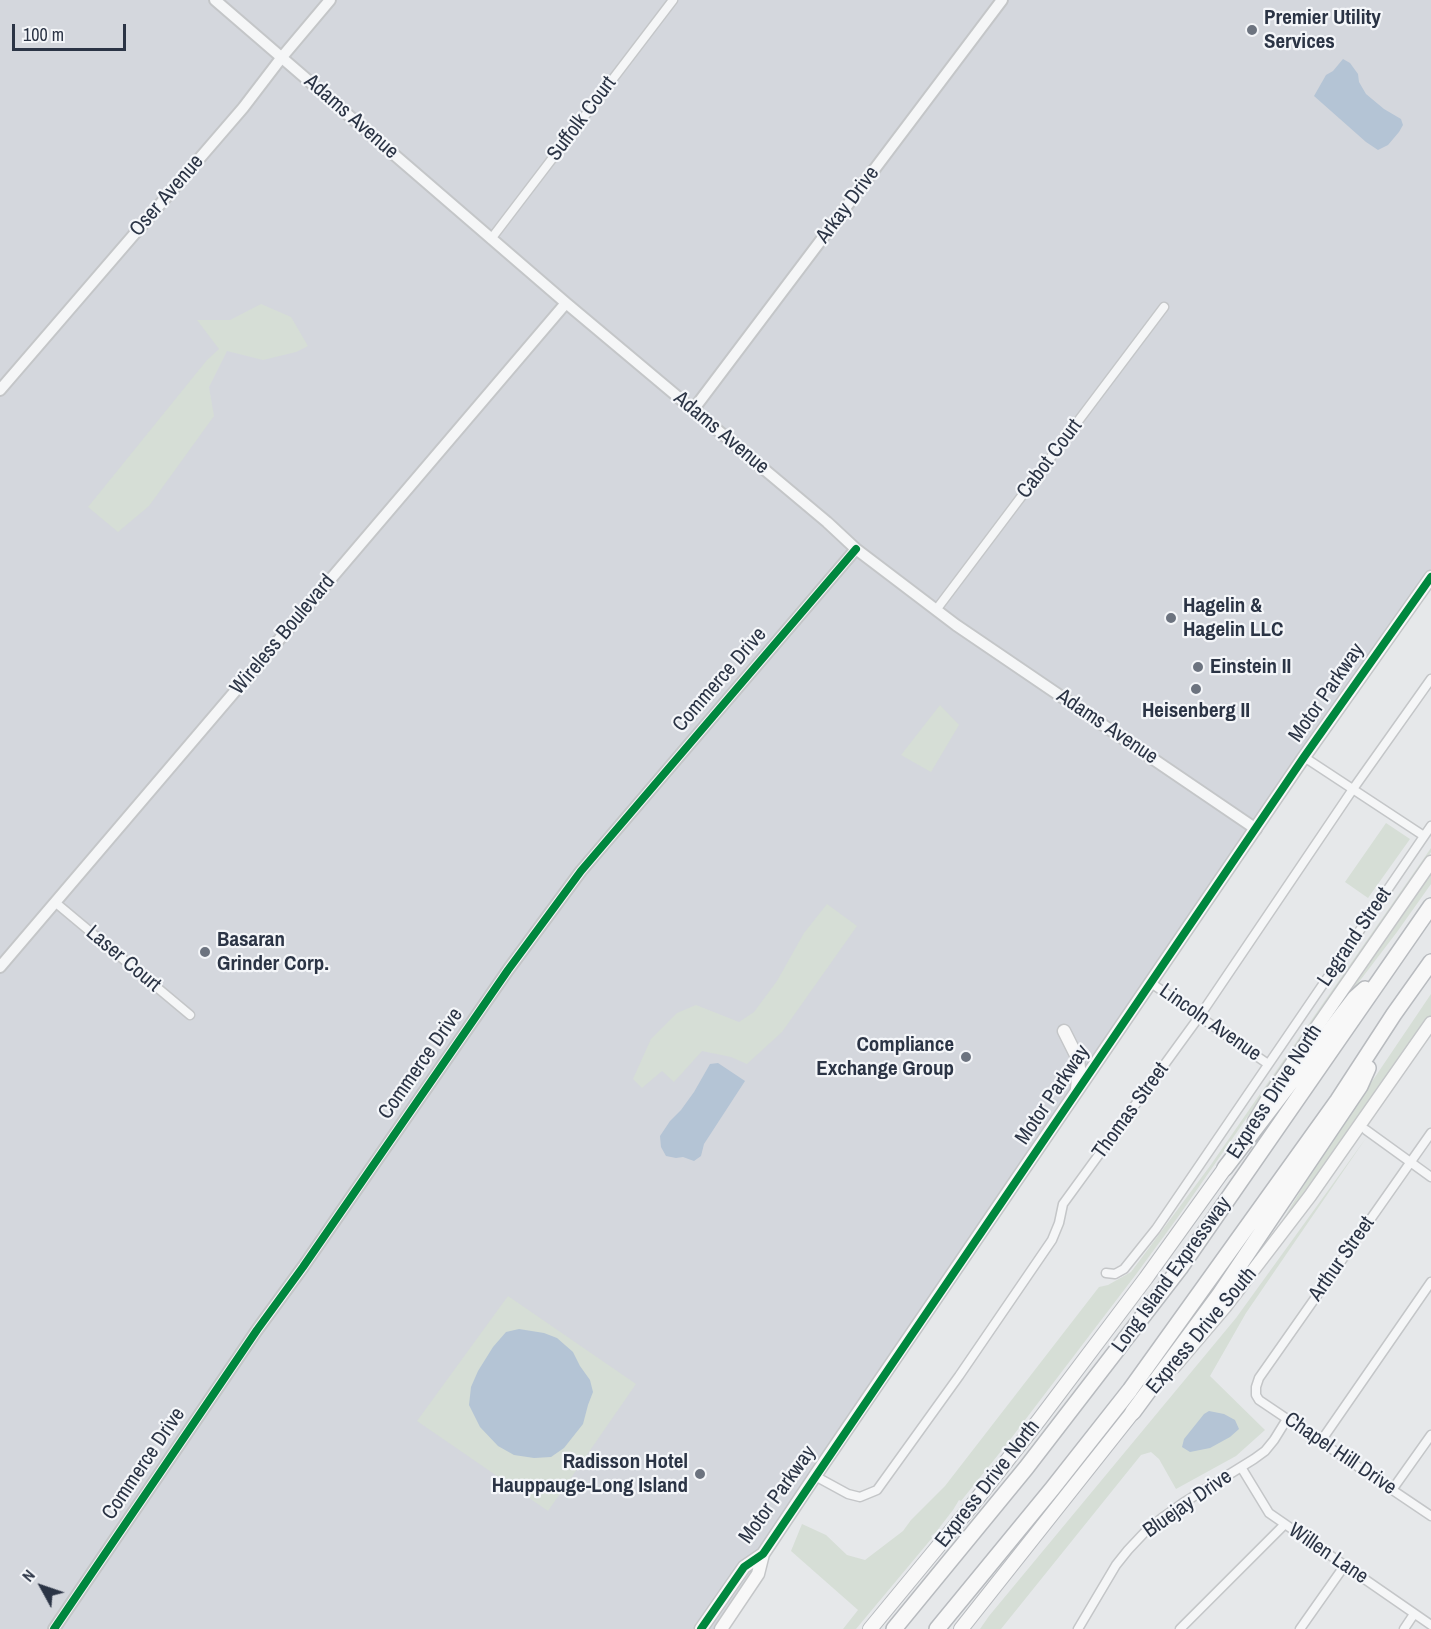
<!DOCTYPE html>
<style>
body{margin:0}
#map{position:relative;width:1431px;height:1629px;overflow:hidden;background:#e6e8ea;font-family:"Archivo Narrow",sans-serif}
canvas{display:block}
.north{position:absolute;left:12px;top:1557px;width:60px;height:60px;-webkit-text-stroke:4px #f4f6f9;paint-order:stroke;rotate:310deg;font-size:16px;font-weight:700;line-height:24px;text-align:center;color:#2b3445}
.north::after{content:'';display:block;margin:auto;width:21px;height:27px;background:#2b3445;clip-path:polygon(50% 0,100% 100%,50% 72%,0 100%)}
.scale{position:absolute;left:12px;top:24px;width:114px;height:27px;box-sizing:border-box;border:3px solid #2b3445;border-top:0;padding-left:8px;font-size:18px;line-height:21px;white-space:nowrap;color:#2b3445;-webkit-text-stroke:4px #f4f6f9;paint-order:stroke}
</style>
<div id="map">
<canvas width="1431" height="1629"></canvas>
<div class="north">N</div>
<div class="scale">100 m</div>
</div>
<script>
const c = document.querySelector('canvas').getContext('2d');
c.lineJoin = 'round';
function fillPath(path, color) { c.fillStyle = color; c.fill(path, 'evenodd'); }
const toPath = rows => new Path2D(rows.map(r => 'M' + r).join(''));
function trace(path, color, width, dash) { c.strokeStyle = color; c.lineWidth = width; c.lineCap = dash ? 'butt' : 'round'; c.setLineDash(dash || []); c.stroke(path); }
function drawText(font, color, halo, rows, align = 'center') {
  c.font = font + ' "Archivo Narrow",sans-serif'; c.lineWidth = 4.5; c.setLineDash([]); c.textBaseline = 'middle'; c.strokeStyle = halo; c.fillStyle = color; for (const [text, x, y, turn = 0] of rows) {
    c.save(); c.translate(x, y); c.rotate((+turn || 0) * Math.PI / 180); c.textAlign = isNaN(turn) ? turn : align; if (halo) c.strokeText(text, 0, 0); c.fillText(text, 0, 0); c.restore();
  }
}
const built = toPath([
 [0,0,1431,0,1431,576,792,1516,721,1629,0,1629]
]);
const green = toPath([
 [261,304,291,317,308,346,296,352,263,360,227,351,209,387,214,416,149,506,118,532,88,507,207,360,219,349,197,320,230,320],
 [940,705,959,725,931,772,901,755],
 [1386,823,1410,839,1368,898,1345,882],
 [1431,848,1431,852,1178,1217,1137,1273,1006,1445,961,1501,959,1500,953,1510,936,1532,931,1536,932,1538,856,1629,843,1629,858,1610,791,1551,802,1524,826,1535,847,1555,865,1560,903,1531,911,1520,945,1486,1099,1287,1108,1285,1131,1272,1210,1166],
 [1431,874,1431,884,1397,932,1336,1012],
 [827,904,857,926,782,1032,747,1064,731,1057,702,1051,674,1082,662,1071,642,1088,633,1079,651,1039,677,1013,696,1005,739,1022,754,1012,777,981,804,933],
 [1431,994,1431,1016,1328,1165,1278,1228,1319,1160],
 [1366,1138,1246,1313,1210,1376,1265,1430,1236,1456,1176,1489,1159,1459,1151,1452,1141,1455,1001,1629,980,1629,989,1616,1236,1318],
 [508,1296,636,1384,548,1511,417,1421]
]);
const water = toPath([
 [1343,59,1350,63,1358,74,1359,82,1366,94,1384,109,1401,119,1403,125,1399,132,1388,145,1378,150,1366,142,1314,96,1326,75,1333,71],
 [718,1063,745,1081,704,1144,701,1156,694,1161,683,1157,676,1158,666,1156,661,1147,660,1136,670,1121,681,1110,694,1092,710,1064],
 [519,1329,544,1333,557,1338,573,1352,580,1366,590,1380,593,1392,588,1405,583,1424,564,1448,551,1457,534,1458,514,1455,498,1446,480,1427,469,1405,471,1387,478,1371,493,1347,506,1332],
 [1209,1411,1224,1414,1235,1420,1239,1429,1230,1437,1210,1448,1190,1452,1182,1447,1184,1439,1204,1414]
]);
const minor = toPath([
 [491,239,673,0],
 [936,610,1164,307],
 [1304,757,1424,836],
 [56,903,190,1015],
 [1151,983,1268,1064],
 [1366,1130,1431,1177],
 [1431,1133,1259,1378,1256,1387,1256,1395,1259,1400,1431,1516],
 [1106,1273,1115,1274,1124,1269,1156,1229,1431,826],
 [1321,1441,1431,1282],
 [1241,1467,1269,1513,1431,1625],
 [815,1476,848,1494,860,1497,877,1490,959,1376,1052,1240,1059,1223,1063,1204,1199,1017,1353,789,1431,679],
 [1392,1490,1431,1435],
 [1078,1629,1116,1565,1128,1550,1144,1533,1162,1518,1183,1503,1254,1459,1265,1451,1274,1440,1287,1419],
 [1180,1629,1284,1525],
 [1300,1629,1345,1565],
 [1404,1629,1414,1614]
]);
const tertiary = toPath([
 [215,0,566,303,827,522,856,549,956,625,1256,829],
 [0,390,243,108,282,57,330,0],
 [693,410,1002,0],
 [0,967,566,303],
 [54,1629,257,1330,303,1267,508,970,581,871,856,549]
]);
const secondary = toPath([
 [1064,1031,1078,1059,1079,1068,1077,1089],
 [1254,1121,1269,1096,1431,862],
 [1174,1367,1225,1307,1310,1196,1431,1023],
 [701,1629,744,1567,763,1554],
 [721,1629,758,1574,763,1554,815,1476,1304,757,1431,577]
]);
const trunk = toPath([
 [870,1629,969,1509,1039,1420,1146,1278,1225,1168],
 [961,1629,1133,1412]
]);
const motorway = toPath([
 [1225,1168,1355,998,1365,989],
 [1133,1412,1220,1294,1360,1086,1368,1068],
 [894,1629,1026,1468,1180,1268,1431,906],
 [937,1629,1052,1489,1130,1390,1338,1100,1394,1014,1431,962]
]);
const cycleway = toPath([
 [54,1629,257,1330,303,1267,508,970,581,871,856,549],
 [701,1629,744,1567,763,1554,1304,757,1431,577]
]);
const markers = [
 [1252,30,6,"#6c737f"],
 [1171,618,6,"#6c737f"],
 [1198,667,6,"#6c737f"],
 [1196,689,6,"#6c737f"],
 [205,952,6,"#6c737f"],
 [966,1057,6,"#6c737f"],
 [700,1474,6,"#6c737f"]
];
const poiNames = [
 ["Premier Utility",1264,18],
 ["Services",1264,42],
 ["Hagelin &",1183,606],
 ["Hagelin LLC",1183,630],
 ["Einstein II",1210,667],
 ["Heisenberg II",1196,711,"center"],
 ["Basaran",217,940],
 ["Grinder Corp.",217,964],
 ["Compliance",954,1045,"right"],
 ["Exchange Group",954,1069,"right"],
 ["Radisson Hotel",688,1462,"right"],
 ["Hauppauge-Long Island",688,1486,"right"]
];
const streetNames = [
 ["Adams Avenue",351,117,41],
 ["Suffolk Court",582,119,-53],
 ["Oser Avenue",167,196,-49],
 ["Arkay Drive",848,205,-53],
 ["Adams Avenue",721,433,40],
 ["Cabot Court",1050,459,-53],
 ["Wireless Boulevard",283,635,-50],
 ["Commerce Drive",720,680,-49],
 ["Motor Parkway",1327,693,-55],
 ["Adams Avenue",1107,727,34],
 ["Legrand Street",1355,937,-56],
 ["Laser Court",123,959,40],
 ["Lincoln Avenue",1210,1023,35],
 ["Commerce Drive",421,1064,-55],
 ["Express Drive North",1275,1092,-57],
 ["Motor Parkway",1053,1095,-56],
 ["Thomas Street",1131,1111,-54],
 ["Arthur Street",1342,1259,-55],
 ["Long Island Expressway",1172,1275,-54],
 ["Express Drive South",1202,1331,-50],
 ["Chapel Hill Drive",1340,1454,34],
 ["Commerce Drive",144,1464,-56],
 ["Express Drive North",988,1484,-52],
 ["Motor Parkway",778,1495,-54],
 ["Bluejay Drive",1188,1504,-35],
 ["Willen Lane",1328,1554,34]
];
fillPath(built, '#d4d7dd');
fillPath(green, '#d6ded6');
fillPath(water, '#b4c4d5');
trace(minor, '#c4c6c8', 11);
trace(tertiary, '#c4c6c8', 14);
trace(secondary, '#c4c6c8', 15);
trace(trunk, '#b8bbbf', 16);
trace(motorway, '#b8bbbf', 18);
trace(minor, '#f5f6f7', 8);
trace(tertiary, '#f5f6f7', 10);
trace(secondary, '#f8f8f8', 12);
trace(trunk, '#f8f8f8', 14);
trace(motorway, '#f8f8f8', 15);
trace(cycleway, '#00873e', 8);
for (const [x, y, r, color] of markers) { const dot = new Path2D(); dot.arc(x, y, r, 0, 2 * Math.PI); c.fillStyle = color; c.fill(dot); trace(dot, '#f4f6f9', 2); }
drawText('bold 21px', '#2b3445', '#f4f6f9', poiNames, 'left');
drawText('21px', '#2b3445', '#f4f6f9', streetNames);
</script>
